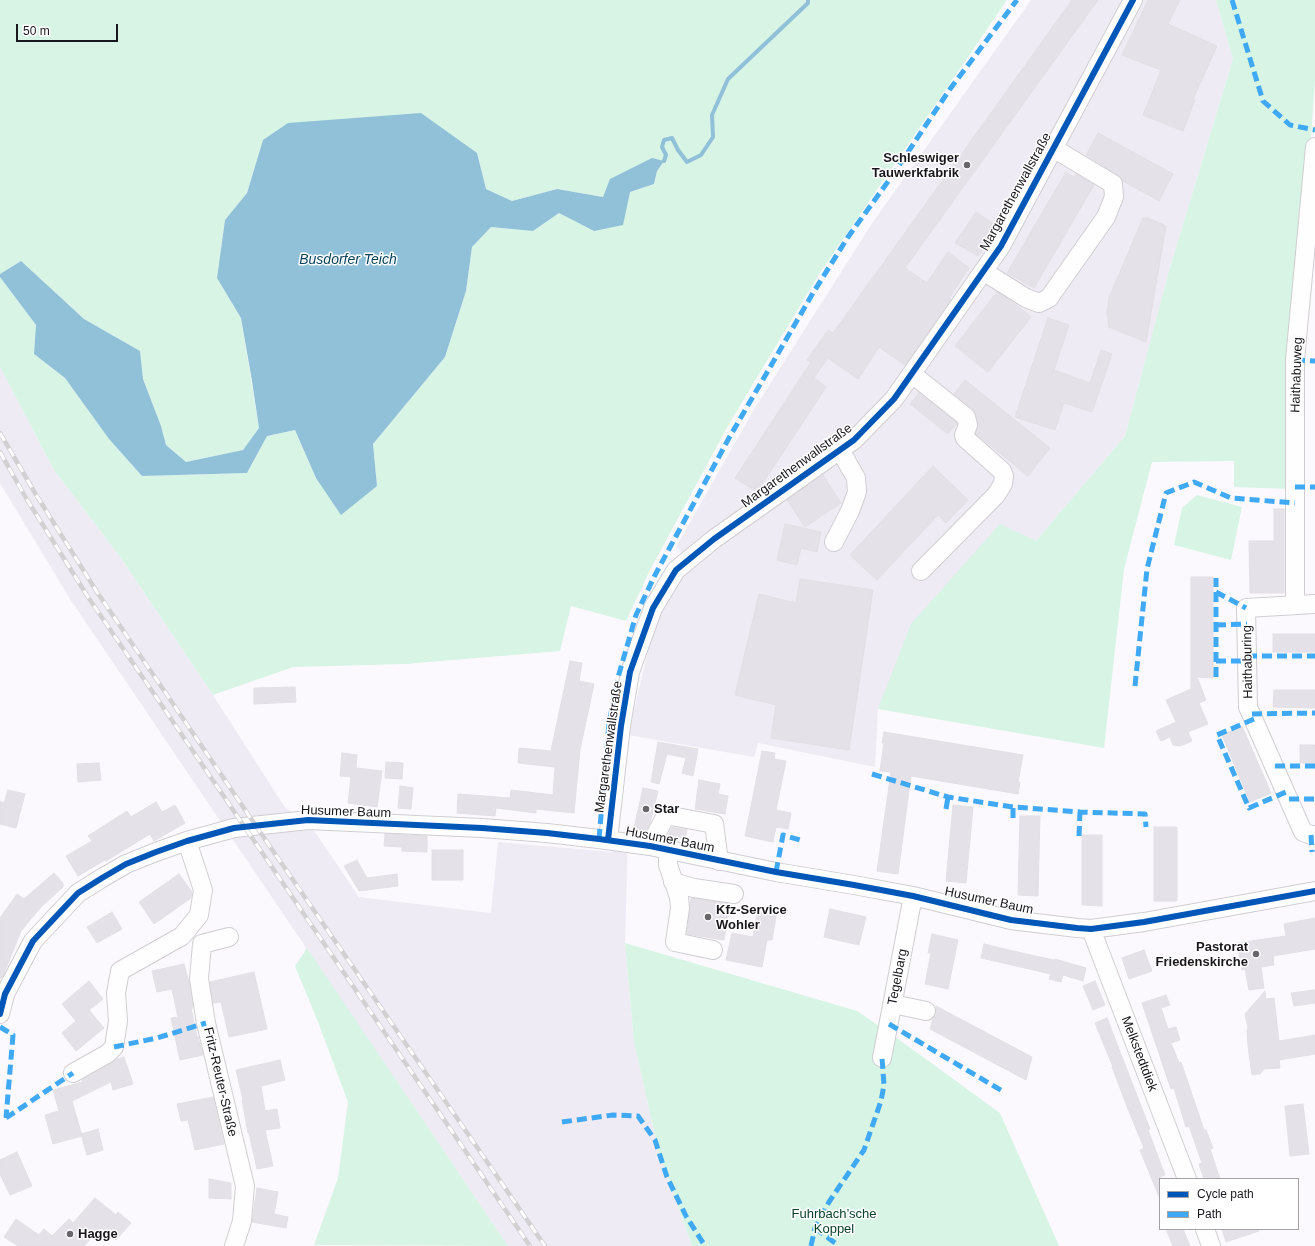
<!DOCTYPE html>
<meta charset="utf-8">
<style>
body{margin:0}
#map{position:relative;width:1315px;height:1246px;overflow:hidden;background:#fbf9fd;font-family:Arial,sans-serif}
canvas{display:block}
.legend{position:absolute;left:1159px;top:1178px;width:140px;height:52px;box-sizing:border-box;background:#fff;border:1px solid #a3a2a5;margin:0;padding:5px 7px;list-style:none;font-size:12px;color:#19171d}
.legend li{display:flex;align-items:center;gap:8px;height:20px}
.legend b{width:20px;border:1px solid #a3a2a5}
.scale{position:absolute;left:16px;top:24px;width:102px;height:18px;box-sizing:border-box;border:2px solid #19171d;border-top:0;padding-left:5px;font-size:12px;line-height:14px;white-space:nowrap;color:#19171d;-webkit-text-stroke:3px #fff;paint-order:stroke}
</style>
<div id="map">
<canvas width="1315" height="1246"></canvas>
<ul class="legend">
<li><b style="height:5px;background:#0057b8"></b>Cycle path</li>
<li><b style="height:5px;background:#3fa9f5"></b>Path</li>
</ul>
<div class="scale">50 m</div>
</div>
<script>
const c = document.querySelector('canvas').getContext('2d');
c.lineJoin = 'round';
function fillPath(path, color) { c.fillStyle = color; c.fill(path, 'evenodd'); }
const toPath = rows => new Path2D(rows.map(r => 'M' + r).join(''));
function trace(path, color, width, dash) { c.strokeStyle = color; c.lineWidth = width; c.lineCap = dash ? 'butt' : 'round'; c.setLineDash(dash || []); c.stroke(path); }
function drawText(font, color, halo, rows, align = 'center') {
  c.font = font + ' Arial,sans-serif'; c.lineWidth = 3; c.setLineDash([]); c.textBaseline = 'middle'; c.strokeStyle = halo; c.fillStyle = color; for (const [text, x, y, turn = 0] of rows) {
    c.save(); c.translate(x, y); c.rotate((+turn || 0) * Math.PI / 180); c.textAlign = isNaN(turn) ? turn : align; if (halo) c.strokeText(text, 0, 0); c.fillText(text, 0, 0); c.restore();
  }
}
const built = toPath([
 [1031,0,1216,0,1233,59,1169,271,1125,436,1036,541,878,709,875,767,758,743,754,757,628,735,652,635,673,588,693,563,676,547,756,406,873,222],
 [0,367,54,470,121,558,213,695,284,806,315,832,359,897,491,913,498,842,612,852,628,835,625,943,634,1042,658,1149,692,1246,508,1246,70,599,0,483]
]);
const green = toPath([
 [0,0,1007,0,819,274,729,424,650,570,626,621,571,606,560,651,405,664,293,667,213,695,121,558,54,470,0,367,0,277,36,325,34,354,65,378,109,439,142,476,247,473,267,436,295,430,316,478,377,487,373,444,445,357,466,291,472,247,491,227,533,231,559,213,594,231,630,192,654,184,657,171,603,197,557,189,512,201,486,189,477,153,263,140,247,193,225,220,217,278,241,318,259,428,243,450,186,462,166,445,161,426,143,379,140,351,84,319,21,261,0,274],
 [1216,0,1315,0,1315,80,1311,138,1286,361,1290,489,1234,487,1234,461,1152,462,1124,569,1104,748,878,709,911,624,1000,524,1036,541,1125,436,1169,271,1233,59],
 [1197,495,1242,507,1231,560,1174,545,1182,508],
 [625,943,857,1011,901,1041,1000,1113,1059,1246,692,1246,658,1149,634,1042],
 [307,948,508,1246,314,1245,338,1178,348,1102,318,1022,295,966]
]);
const water = toPath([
 [421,113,477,153,486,189,512,201,557,189,603,197,610,179,652,158,664,161,657,171,654,184,630,192,623,225,594,231,559,213,533,231,491,227,472,247,466,291,445,357,373,444,377,486,341,515,316,478,295,430,267,436,247,473,142,476,109,439,65,378,34,354,36,325,0,277,0,274,21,261,84,319,140,351,143,379,161,426,166,445,186,462,243,450,259,428,252,381,241,318,217,278,225,220,247,193,263,140,288,123]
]);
const stream = toPath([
 [664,161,666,155,662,147,664,140,672,138,678,150,687,162,701,155,713,137,712,115,728,79,808,3,808,0]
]);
const building = toPath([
 [1072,0,1098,0,905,268,927,283,948,252,969,268,949,298,951,299,905,365,879,347,858,379,828,358,814,378,826,387,757,492,735,478,811,362,807,360,828,330,833,333,1072,0],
 [1148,0,1180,0,1168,24,1217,46,1193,99,1195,100,1183,131,1143,115,1161,70,1122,55,1148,0],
 [1098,133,1173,174,1159,201,1123,181,1118,175,1086,155,1098,133],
 [1066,172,1074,177,1076,174,1094,185,1034,288,1007,273,1066,172],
 [976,212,998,227,978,256,955,243,976,212],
 [1143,218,1148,218,1166,226,1146,342,1109,327,1107,313,1109,298,1143,218],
 [997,292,1012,302,1031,317,988,372,955,346,997,292],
 [1048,318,1069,325,1054,370,1090,383,1101,350,1112,354,1092,412,1064,403,1055,430,1015,417,1048,318],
 [965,380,1050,448,1028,476,976,434,978,423,976,414,973,409,954,394,965,380],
 [919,393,957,423,948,434,910,404,919,393],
 [933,466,968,500,946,523,938,515,877,580,850,555,933,466],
 [823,475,841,503,805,527,787,500,823,475],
 [1274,509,1284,509,1284,593,1250,593,1249,541,1274,541,1274,509],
 [785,524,821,532,817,552,801,548,797,565,777,560,785,524],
 [1191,577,1213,577,1213,678,1197,677,1206,700,1199,703,1208,724,1188,732,1192,741,1180,746,1173,745,1170,737,1161,741,1156,731,1176,722,1166,700,1191,689,1191,577],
 [800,579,873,590,849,750,771,738,776,705,735,695,759,594,796,603,800,579],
 [1273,634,1315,634,1315,652,1273,652,1273,634],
 [570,661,582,663,579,681,594,684,580,750,574,813,536,809,536,813,496,808,495,816,457,813,458,794,510,798,511,790,553,795,555,767,518,763,519,748,551,751,570,661],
 [295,687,296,702,254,704,254,688,295,687],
 [1274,690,1315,690,1315,708,1273,707,1274,690],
 [1242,726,1271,793,1250,802,1222,735,1242,726],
 [884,732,1023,755,1018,782,1020,782,1018,794,911,776,898,874,877,871,891,772,880,771,884,743,882,743,884,732],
 [658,742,698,749,693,776,682,773,686,758,667,754,659,784,651,782,658,742],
 [1300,745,1315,745,1315,763,1300,763,1300,745],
 [762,751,775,753,774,759,786,761,776,810,791,813,788,829,776,827,773,842,745,836,762,751],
 [342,753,357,755,356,768,382,771,377,807,348,803,351,777,340,776,342,753],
 [386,762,403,763,402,779,385,778,386,762],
 [99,763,101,780,78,782,77,764,99,763],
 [699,780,720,784,718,794,728,796,725,814,695,809,699,780],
 [400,786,413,788,411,809,398,808,400,786],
 [643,788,658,791,650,823,646,831,634,828,643,788],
 [8,790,25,794,16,828,0,824,0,801,4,803,8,790],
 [156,802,162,812,175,805,185,823,154,841,150,834,106,861,105,860,78,876,66,856,92,841,88,836,127,811,131,817,156,802],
 [953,805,973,807,966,883,946,881,953,805],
 [1020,816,1040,816,1038,896,1018,895,1020,816],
 [672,827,687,830,685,839,668,835,672,827],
 [1154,827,1177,827,1177,901,1154,901,1154,827],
 [385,834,427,836,427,852,402,851,402,847,384,846,385,834],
 [1082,835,1102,835,1102,906,1082,905,1082,835],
 [432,850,463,850,463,880,432,880,432,850],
 [357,860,367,878,397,874,398,886,359,891,344,866,357,860],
 [54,873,63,883,63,887,41,907,21,931,3,976,0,979,0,918,17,894,24,899,54,873],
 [179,874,192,892,191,898,154,924,139,902,179,874],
 [691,898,730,904,724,940,687,934,691,898],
 [758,908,777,911,772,940,767,940,762,967,726,960,732,933,753,937,758,908],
 [830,909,866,917,859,945,824,937,830,909],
 [112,912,122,929,97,943,87,927,112,912],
 [1315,918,1315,949,1273,956,1274,965,1261,967,1264,988,1249,990,1245,969,1242,970,1237,943,1286,936,1284,924,1315,918],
 [932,934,958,940,948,989,925,984,931,953,928,953,932,934],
 [984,944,1026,954,1054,960,1055,959,1086,968,1083,981,1063,975,1061,982,1049,979,1051,974,981,958,984,944],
 [1144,950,1152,971,1129,979,1122,958,1144,950],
 [184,964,190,986,193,1008,191,1008,197,1037,198,1037,203,1055,180,1060,171,1018,178,1017,172,989,157,992,152,971,184,964],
 [254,972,267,1029,229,1037,221,1002,213,1003,210,982,254,972],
 [89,981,103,999,89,1010,104,1028,76,1051,62,1033,76,1021,62,1004,89,981],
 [1095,981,1105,1005,1093,1010,1083,986,1095,981],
 [1315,990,1315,1003,1294,1006,1291,993,1315,990],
 [1265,991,1266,999,1274,998,1279,1041,1315,1035,1315,1054,1279,1060,1280,1068,1264,1069,1260,1074,1252,1075,1248,1046,1247,1030,1248,1028,1245,1014,1265,991],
 [1166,995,1170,1005,1161,1008,1168,1029,1176,1027,1180,1040,1171,1043,1179,1063,1181,1062,1204,1130,1206,1130,1213,1148,1210,1149,1220,1179,1204,1179,1199,1164,1202,1163,1189,1126,1186,1127,1174,1088,1171,1089,1142,1003,1166,995],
 [936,1006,1032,1057,1026,1080,930,1029,933,1019,936,1014,936,1006],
 [1107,1018,1150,1129,1148,1130,1165,1175,1160,1177,1160,1199,1140,1150,1144,1148,1128,1109,1112,1067,1113,1067,1095,1023,1107,1018],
 [124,1057,133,1084,113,1090,111,1082,72,1101,82,1136,53,1144,45,1115,59,1111,53,1090,83,1082,82,1080,112,1063,117,1059,124,1057],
 [280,1060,285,1080,261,1086,265,1111,277,1109,280,1128,265,1130,273,1166,257,1169,249,1133,248,1133,242,1100,243,1100,236,1070,280,1060],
 [213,1097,224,1144,195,1150,188,1120,181,1121,177,1104,213,1097],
 [1303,1104,1309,1154,1290,1156,1285,1106,1303,1104],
 [98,1129,103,1150,87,1155,81,1134,98,1129],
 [17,1152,32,1186,10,1195,0,1174,0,1160,17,1152],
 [209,1179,231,1183,231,1199,209,1198,209,1179],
 [257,1188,278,1192,274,1214,288,1217,286,1228,252,1222,257,1188],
 [95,1198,116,1215,118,1212,131,1223,116,1240,101,1228,84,1246,18,1246,4,1237,16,1219,39,1235,44,1229,52,1236,69,1219,73,1223,95,1198],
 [1166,1229,1183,1229,1190,1246,1173,1246,1166,1229],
 [1222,1229,1258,1229,1259,1231,1226,1242,1222,1229]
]);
const minor = toPath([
 [983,271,1026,298,1039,303,1049,298,1106,217,1114,197,1113,184,1053,148],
 [912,374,966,417,968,425,964,435,965,438,1002,471,1004,476,1003,484,996,495,921,571],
 [834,542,850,511,857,492,856,478,840,450],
 [1295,604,1295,360,1315,147],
 [1315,604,1246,608,1248,707,1303,832,1311,835,1315,835],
 [608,840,621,726,630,672,653,608,676,570,714,539,854,440,894,399,1001,246,1133,0],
 [650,846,666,815,714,824,719,861],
 [668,850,668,865,679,897,680,908,675,942,713,950],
 [673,882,694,888,734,894],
 [1091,929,1187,1179],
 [229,937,202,944,199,979,206,1023,245,1186,242,1221,234,1246],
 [893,1004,926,1011],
 [0,1014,5,994,33,941,78,893,102,878,126,864,156,852,187,841,234,828,308,820,482,828,547,833,599,839,650,846,776,872,854,885,913,896,1011,920,1077,928,1091,929,1144,922,1315,891],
 [882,1058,913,896],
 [73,1073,107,1054,114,1047,118,1021,116,993,120,971,182,936,199,915,203,890,187,841],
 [1205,1229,1211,1246]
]);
const rail = toPath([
 [0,433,35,493,97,592,271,848,545,1246],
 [0,452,26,498,88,597,530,1246]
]);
const quiet = toPath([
 [1232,0,1263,101,1290,125,1315,130],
 [1295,360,1315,361],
 [1295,487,1315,487],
 [1216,592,1246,608],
 [1216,625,1247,624],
 [1247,656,1315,656],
 [1216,661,1248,661],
 [1216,677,1216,578],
 [1135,686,1147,569,1166,493,1194,482,1231,498,1295,503],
 [1252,714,1315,713],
 [1254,719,1217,735,1249,808,1286,792],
 [1275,766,1315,766],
 [872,774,948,797,1013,807,1080,812,1145,814,1146,827],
 [1289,799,1315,799],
 [946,809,948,797],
 [1013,818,1013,807],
 [1311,835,1312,852],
 [1079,836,1080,812],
 [599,839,609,723,619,674,636,615,655,575,729,438,813,293,848,237,892,176,950,89,1017,0],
 [776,872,783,835,800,840],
 [889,1024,1004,1092],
 [0,1027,13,1035,6,1118],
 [114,1047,157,1038,206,1023],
 [6,1118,73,1073],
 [562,1122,613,1115,638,1116,655,1140,667,1177,686,1216,705,1246],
 [815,1228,839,1246],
 [811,1246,815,1228,829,1202,864,1150,881,1101,884,1085,882,1058]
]);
const cycleway = toPath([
 [608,840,621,726,630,672,653,608,676,570,714,539,854,440,894,399,1001,246,1133,0],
 [0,1014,5,994,33,941,78,893,102,878,126,864,156,852,187,841,234,828,308,820,482,828,547,833,599,839,650,846,776,872,854,885,913,896,1011,920,1077,928,1091,929,1144,922,1315,891]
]);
const markers = [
 [967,165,4,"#68666b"],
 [646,809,4,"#68666b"],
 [708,917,4,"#68666b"],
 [1256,954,4,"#68666b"],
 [70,1234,4,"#68666b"]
];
const poiNames = [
 ["Schleswiger",959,158,"right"],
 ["Tauwerkfabrik",959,173,"right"],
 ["Star",654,809],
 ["Kfz-Service",716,910],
 ["Wohler",716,925],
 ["Pastorat",1248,947,"right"],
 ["Friedenskirche",1248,962,"right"],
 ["Hagge",78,1234]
];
const streetNames = [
 ["Margarethenwallstraße",1016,192,-61],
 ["Haithabuweg",1297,375,-88],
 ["Margarethenwallstraße",797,466,-36],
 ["Haithaburing",1248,662,-91],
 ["Margarethenwallstraße",609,747,-82],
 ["Husumer Baum",346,812,2],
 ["Husumer Baum",670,840,11],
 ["Husumer Baum",989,901,12],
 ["Tegelbarg",898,977,-79],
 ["Melkstedtdiek",1139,1054,69],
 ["Fritz-Reuter-Straße",220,1082,77]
];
const parkNames = [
 ["Fuhrbach’sche",834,1214],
 ["Koppel",834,1229]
];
const waterNames = [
 ["Busdorfer Teich",348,260]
];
fillPath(built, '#eeebf4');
fillPath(green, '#d7f4e5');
fillPath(water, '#91c0d9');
trace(stream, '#91c0d9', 4);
fillPath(building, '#e4e1e9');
trace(building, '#e2e0e4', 1);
trace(minor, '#d0ced2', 20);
trace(minor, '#fefeff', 18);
trace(rail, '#d1d1d2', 4.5);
trace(rail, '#fff', 3, [9]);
trace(quiet, '#3fa9f5', 5, [10, 5]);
trace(cycleway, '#0057b8', 6);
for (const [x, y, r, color] of markers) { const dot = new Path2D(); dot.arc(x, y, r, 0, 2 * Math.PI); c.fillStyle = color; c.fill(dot); trace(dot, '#fff', 1.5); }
drawText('bold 13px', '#19171d', '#fff', poiNames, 'left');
drawText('13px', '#19171d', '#fff', streetNames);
drawText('13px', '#09412b', '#fff', parkNames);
drawText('italic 14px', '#023f57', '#fff', waterNames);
</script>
